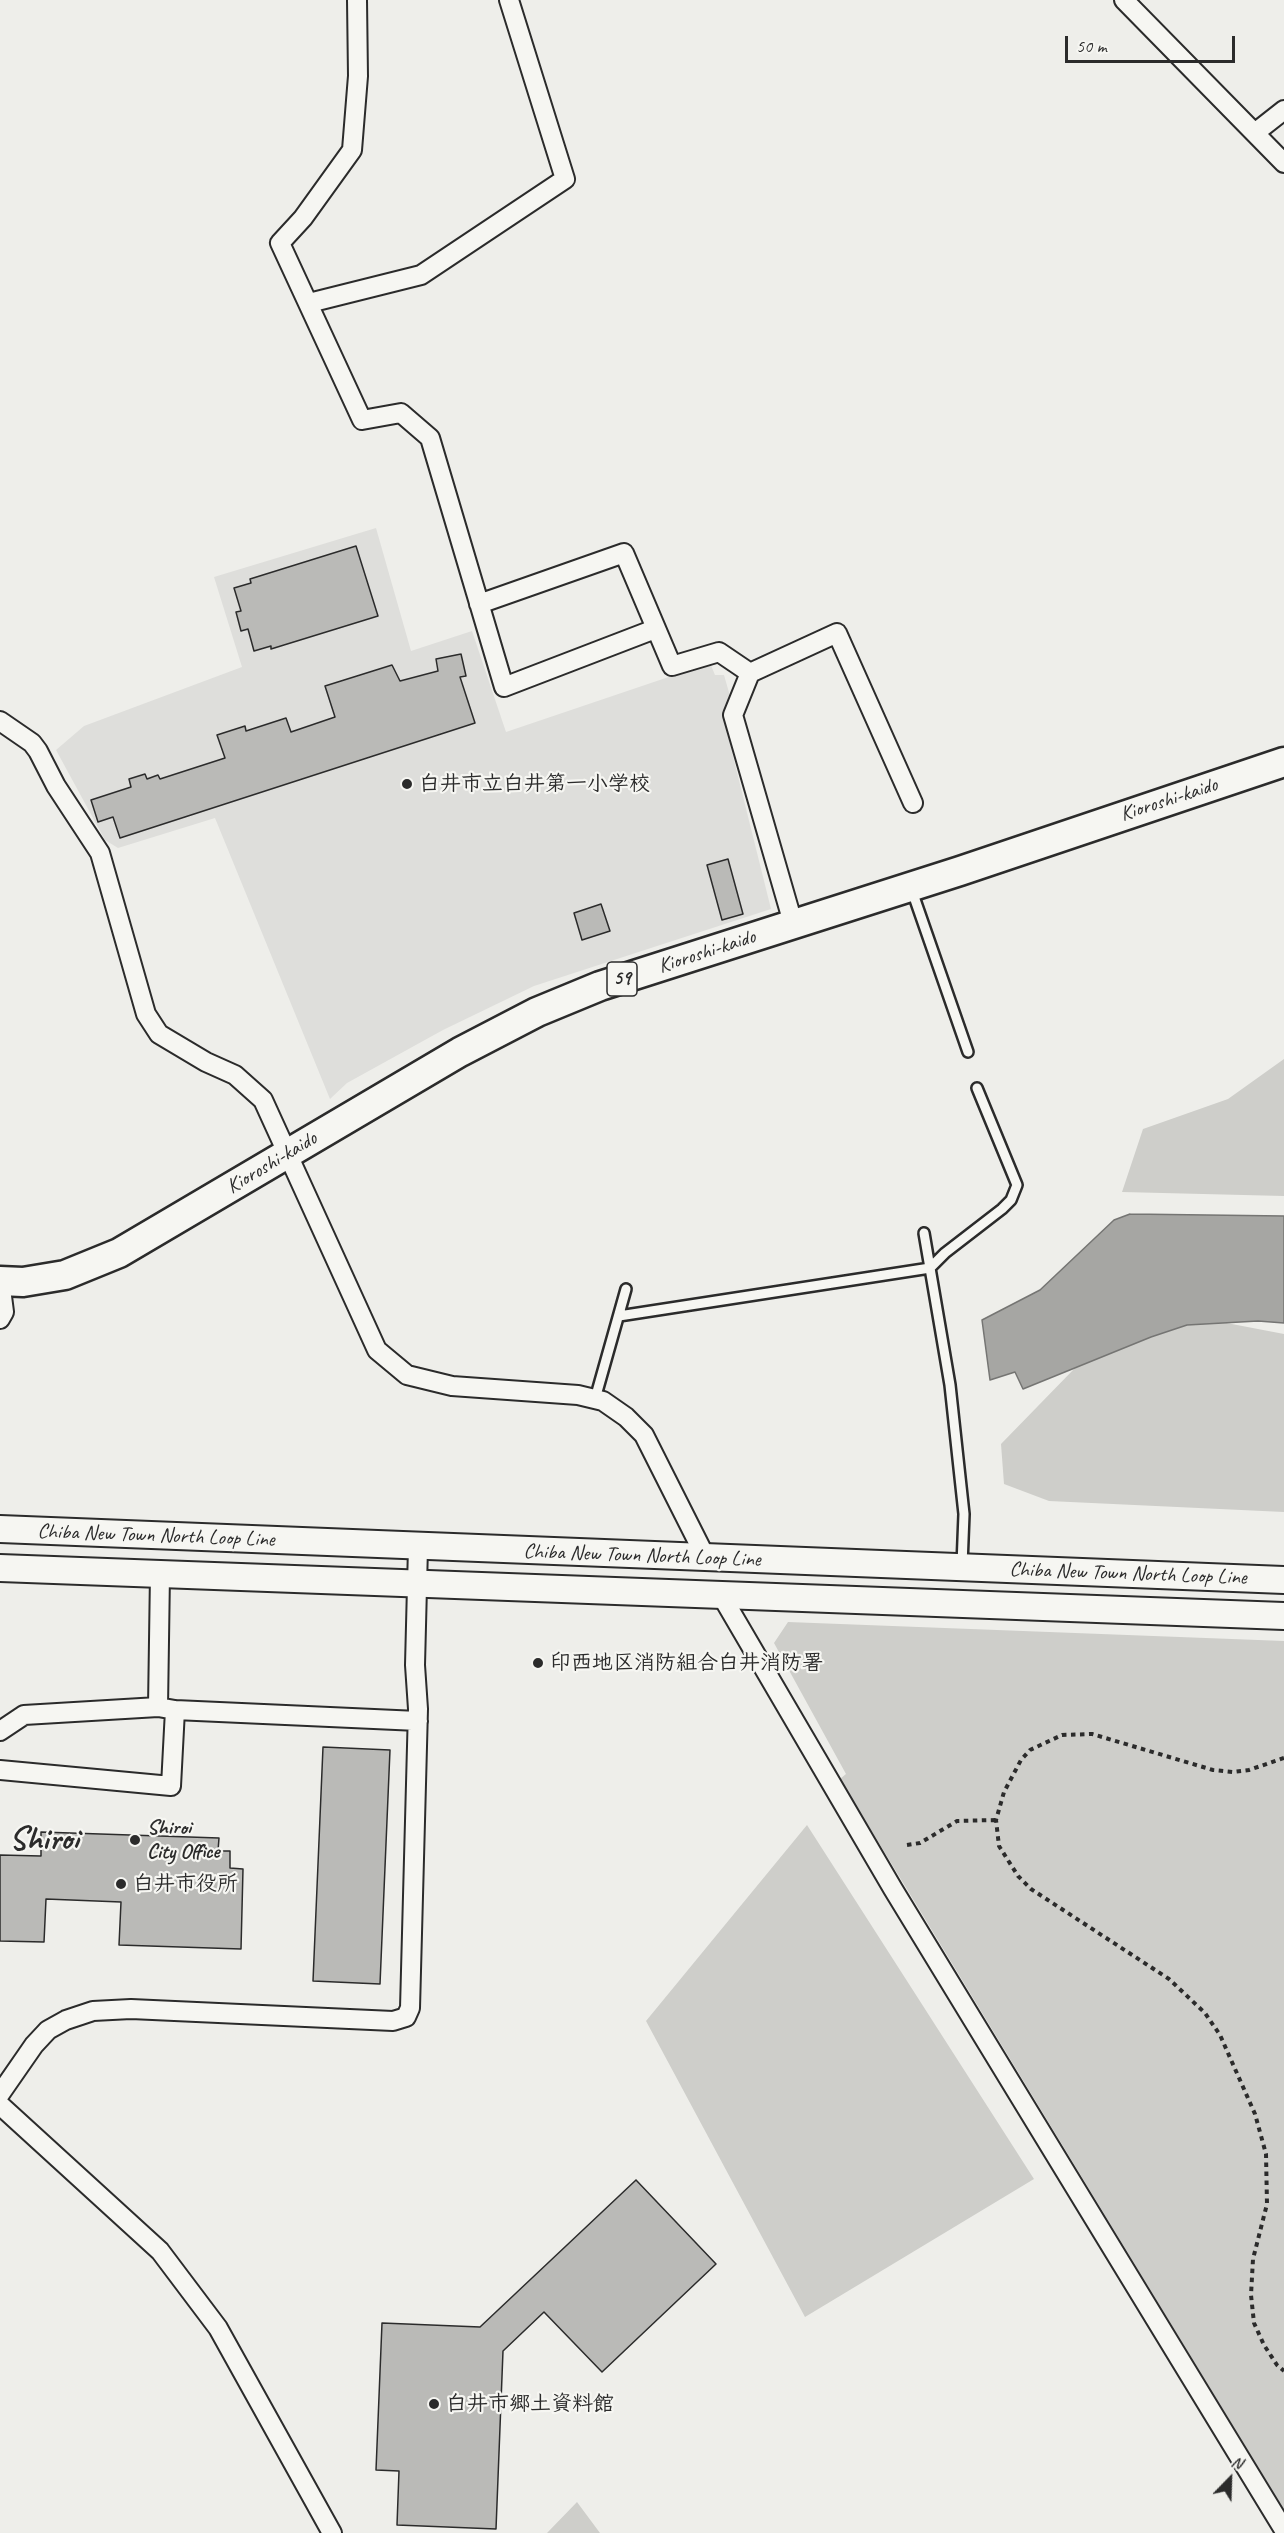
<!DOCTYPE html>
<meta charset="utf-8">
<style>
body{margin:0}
#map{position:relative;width:1284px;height:2533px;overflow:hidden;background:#eeeeea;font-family:Caveat,sans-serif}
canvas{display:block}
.north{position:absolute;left:1200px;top:2449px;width:60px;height:60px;-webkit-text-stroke:4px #f6f6f2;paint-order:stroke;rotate:23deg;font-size:16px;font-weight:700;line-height:24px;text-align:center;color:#2b2b2b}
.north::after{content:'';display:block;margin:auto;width:21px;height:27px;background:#2b2b2b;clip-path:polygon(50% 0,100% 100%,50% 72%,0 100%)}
.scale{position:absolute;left:1065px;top:36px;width:170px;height:27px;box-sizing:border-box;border:3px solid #2b2b2b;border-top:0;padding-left:8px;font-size:18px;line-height:21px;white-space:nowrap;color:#2b2b2b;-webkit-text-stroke:4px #f6f6f2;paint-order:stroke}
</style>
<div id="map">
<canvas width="1284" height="2533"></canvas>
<div class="north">N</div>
<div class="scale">50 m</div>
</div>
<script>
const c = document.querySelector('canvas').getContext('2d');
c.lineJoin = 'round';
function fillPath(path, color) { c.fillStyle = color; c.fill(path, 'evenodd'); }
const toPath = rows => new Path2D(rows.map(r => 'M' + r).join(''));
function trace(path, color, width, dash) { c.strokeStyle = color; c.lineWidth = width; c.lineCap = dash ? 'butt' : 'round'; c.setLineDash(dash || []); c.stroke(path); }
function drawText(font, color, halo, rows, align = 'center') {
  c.font = font + ' Caveat,"Klee One",sans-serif'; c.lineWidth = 4.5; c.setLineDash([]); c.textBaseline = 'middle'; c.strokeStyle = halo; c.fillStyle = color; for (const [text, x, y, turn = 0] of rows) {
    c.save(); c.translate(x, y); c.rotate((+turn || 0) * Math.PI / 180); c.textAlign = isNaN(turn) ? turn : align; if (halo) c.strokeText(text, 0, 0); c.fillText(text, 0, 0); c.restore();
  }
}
const built = toPath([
 [376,528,411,651,472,631,506,732,710,663,715,675,724,675,730,696,722,712,771,909,534,986,443,1030,347,1083,330,1099,215,818,118,848,105,840,56,750,84,726,242,667,214,577]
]);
const green = toPath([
 [1284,1059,1284,1196,1122,1192,1143,1129,1228,1099],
 [1164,1311,1284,1334,1284,1512,1049,1501,1004,1484,1001,1444,1074,1369],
 [788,1622,1284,1641,1284,2510,840,1779,846,1774,774,1643],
 [807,1825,1034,2179,805,2317,646,2021],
 [577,2502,600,2533,547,2533]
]);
const water = toPath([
 [1130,1214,1284,1216,1284,1323,1258,1321,1187,1325,1151,1337,1023,1389,1015,1372,990,1380,982,1320,1040,1290,1114,1220,1130,1214]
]);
const building = toPath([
 [356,546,378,616,271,649,271,646,254,651,248,629,241,631,236,612,241,611,234,588,251,583,250,579,356,546],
 [461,654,466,676,460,677,475,723,120,838,113,817,98,822,91,800,131,787,129,779,145,774,147,779,158,775,160,779,225,758,217,735,245,726,246,731,286,718,291,732,335,717,325,686,392,665,400,681,438,671,436,659,461,654],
 [728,859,743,914,722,920,707,865,728,859],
 [601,904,610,931,582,940,574,913,601,904],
 [323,1747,390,1750,380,1984,313,1981,323,1747],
 [41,1832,219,1838,218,1851,230,1851,230,1868,243,1869,241,1949,119,1945,121,1902,46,1899,44,1942,0,1941,0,1855,41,1856,41,1832],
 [636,2180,716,2264,602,2372,544,2312,503,2351,496,2529,397,2525,399,2471,376,2470,382,2323,480,2327,636,2180]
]);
const path = toPath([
 [1284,1758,1249,1770,1233,1772,1213,1770,1092,1734,1062,1735,1030,1750,1021,1760,1004,1792,996,1820,999,1846,1018,1876,1031,1889,1169,1979,1205,2013,1220,2035,1255,2114,1266,2154,1267,2204,1253,2259,1251,2295,1254,2323,1264,2345,1277,2365,1284,2371],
 [907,1845,920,1843,957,1821,996,1820]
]);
const service = toPath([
 [911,888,968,1052],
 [924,1233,950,1385,964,1514,962,1565],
 [619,1316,930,1268,945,1253,1002,1209,1011,1200,1017,1185,977,1088],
 [595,1399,626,1289]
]);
const minor = toPath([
 [357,0,358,76,352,150,303,218,280,243,362,420,401,413,430,438,504,687,655,629],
 [1124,0,1284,163],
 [1256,132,1284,110],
 [309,303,421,275,565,179,509,0],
 [479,604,624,553,672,666,719,652,750,673,733,715,793,923],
 [750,673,837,633,913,803],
 [0,721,32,743,38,751,56,786,100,853,146,1014,159,1034,206,1062,235,1075,263,1100,377,1350,407,1375,452,1386,578,1395,603,1401,626,1417,644,1435,706,1558],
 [0,1319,4,1312,0,1281],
 [721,1595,893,1889,1284,2530],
 [158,1707,160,1574],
 [0,1731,24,1715,158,1707,175,1710,418,1721],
 [0,1770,171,1786,175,1710],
 [0,2094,34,2045,48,2030,66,2020,93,2011,131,2009,393,2021,406,2017,410,2008,418,1709,415,1665,418,1547],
 [0,2105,160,2251,218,2328,332,2533]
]);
const secondary = toPath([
 [0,1529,1284,1580],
 [0,1568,1284,1616]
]);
const primary = toPath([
 [0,1281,23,1282,65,1275,119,1253,460,1052,537,1012,600,986,960,871,1284,762]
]);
const markers = [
 [407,784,6,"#2b2b2b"],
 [538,1663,6,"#2b2b2b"],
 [135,1840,6,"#2b2b2b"],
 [121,1884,6,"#2b2b2b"],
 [434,2404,6,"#2b2b2b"]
];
const shields = [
 [622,979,30]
];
const shieldNames = [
 ["59",622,979]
];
const poiNames = [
 ["白井市立白井第一小学校",419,784],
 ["印西地区消防組合白井消防署",550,1663],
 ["Shiroi",147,1828],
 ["City Office",147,1852],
 ["白井市役所",133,1884],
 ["白井市郷土資料館",446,2404]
];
const streetNames = [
 ["Kioroshi-kaido",1169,800,-18],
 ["Kioroshi-kaido",707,952,-18],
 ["Kioroshi-kaido",272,1163,-31],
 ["Chiba New Town North Loop Line",156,1536,2],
 ["Chiba New Town North Loop Line",642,1556,2],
 ["Chiba New Town North Loop Line",1128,1574,2]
];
const townNames = [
 ["Shiroi",44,1840]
];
fillPath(built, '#dededb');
fillPath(green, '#cececa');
fillPath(water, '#a6a6a3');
trace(water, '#757573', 1.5);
fillPath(building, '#babab7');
trace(building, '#2b2b2b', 1.5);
trace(service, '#2b2b2b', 14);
trace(minor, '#2b2b2b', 22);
trace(secondary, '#2b2b2b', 30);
trace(primary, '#2b2b2b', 33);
trace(path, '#2b2b2b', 4, [4.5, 4.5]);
trace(service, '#f6f6f2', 9);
trace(minor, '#f6f6f2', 18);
trace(secondary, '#f6f6f2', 26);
trace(primary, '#f6f6f2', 28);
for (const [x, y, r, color] of markers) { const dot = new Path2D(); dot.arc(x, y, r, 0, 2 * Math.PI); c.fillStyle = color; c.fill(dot); trace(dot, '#f6f6f2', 2); }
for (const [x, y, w] of shields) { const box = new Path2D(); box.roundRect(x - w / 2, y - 17, w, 34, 4.5); c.fillStyle = '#f6f6f2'; c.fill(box); trace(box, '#2b2b2b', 1.5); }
drawText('bold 20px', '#2b2b2b', null, shieldNames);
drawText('bold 21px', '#2b2b2b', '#f6f6f2', poiNames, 'left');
drawText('21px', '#2b2b2b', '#f6f6f2', streetNames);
drawText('bold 33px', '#2b2b2b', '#f6f6f2', townNames);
</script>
